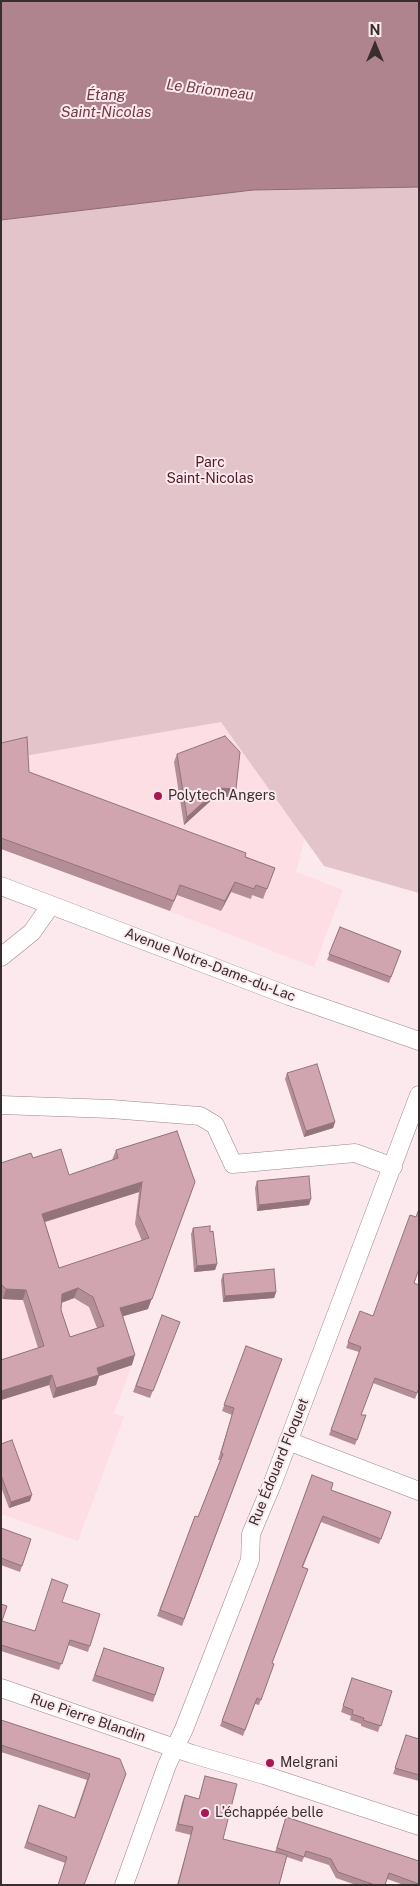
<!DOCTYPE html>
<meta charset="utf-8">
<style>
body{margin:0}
#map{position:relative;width:420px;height:1886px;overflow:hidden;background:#fbe9ed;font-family:"Public Sans",sans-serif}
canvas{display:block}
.frame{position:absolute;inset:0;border:2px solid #382d2f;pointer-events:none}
.north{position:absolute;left:350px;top:20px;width:50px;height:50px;-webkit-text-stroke:4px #fbe9ed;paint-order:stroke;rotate:0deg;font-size:14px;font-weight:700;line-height:20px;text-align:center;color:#382d2f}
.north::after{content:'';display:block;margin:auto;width:18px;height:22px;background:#382d2f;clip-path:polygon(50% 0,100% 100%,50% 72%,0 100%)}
</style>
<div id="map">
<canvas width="420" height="1886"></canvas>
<div class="frame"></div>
<div class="north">N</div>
</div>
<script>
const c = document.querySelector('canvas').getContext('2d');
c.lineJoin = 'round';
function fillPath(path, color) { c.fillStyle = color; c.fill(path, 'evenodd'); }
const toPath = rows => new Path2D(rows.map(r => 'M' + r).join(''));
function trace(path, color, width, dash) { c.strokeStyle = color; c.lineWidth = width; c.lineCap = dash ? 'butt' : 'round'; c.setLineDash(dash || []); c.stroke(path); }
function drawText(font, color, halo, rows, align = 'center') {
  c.font = font + ' "Public Sans",sans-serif'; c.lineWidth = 4; c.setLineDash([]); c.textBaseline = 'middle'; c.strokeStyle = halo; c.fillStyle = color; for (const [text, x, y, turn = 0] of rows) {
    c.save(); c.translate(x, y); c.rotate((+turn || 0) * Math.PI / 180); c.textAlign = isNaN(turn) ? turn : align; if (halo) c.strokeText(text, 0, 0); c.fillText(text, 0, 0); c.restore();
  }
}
const built = toPath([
 [262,698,304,841,296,872,343,890,314,967,125,894,112,884,110,889,1,849,1,752],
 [174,1141,192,1194,148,1309,117,1318,132,1365,114,1413,124,1417,78,1541,1,1514,1,1172,65,1184,114,1168,112,1160]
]);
const green = toPath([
 [419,187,419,893,324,866,221,722,1,760,1,220,253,190]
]);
const water = toPath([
 [1,1,419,1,419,187,253,190,1,220,1,1]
]);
const street = toPath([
 [1,886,289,996,419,1041],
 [1,957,32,932,51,905],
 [1,1105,111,1109,200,1116,215,1125,233,1164,355,1153,393,1167],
 [288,1441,419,1491],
 [1,1688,192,1754,264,1775,419,1826],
 [124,1885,167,1765,184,1729,250,1560,251,1534,273,1482,419,1095]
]);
const wall = toPath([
 [1,743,29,772,275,868,263,899,252,895,251,899,231,892,221,911,177,895,170,911,1,849],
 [177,754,236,789,233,797,216,796,184,825,174,762],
 [340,927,401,951,389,983,327,960],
 [287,1073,335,1122,333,1128,304,1137,285,1079],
 [177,1131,148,1309,123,1316,132,1365,99,1376,96,1385,53,1398,49,1385,1,1400,1,1360,38,1348,23,1300,3,1299,1,1298,1,1163,33,1158,69,1175,112,1160,116,1150],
 [139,1192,135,1224,142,1241,59,1268,45,1222],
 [74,1298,89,1307,97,1328,70,1337,61,1310,61,1303],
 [257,1181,309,1205,257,1211,255,1188],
 [416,1217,414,1283,419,1389,415,1399,373,1383,361,1415,366,1415,355,1445,329,1435,359,1352,346,1348,360,1311,373,1316],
 [193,1228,210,1232,217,1264,215,1270,194,1272,191,1234],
 [223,1274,276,1292,274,1298,223,1302,221,1280],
 [162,1315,180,1322,150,1398,133,1392],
 [246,1346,282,1359,182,1626,157,1616,195,1516,198,1517,220,1460,218,1460,232,1415,222,1411],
 [1,1444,30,1501,9,1508,1,1487],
 [312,1475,331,1490,391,1512,379,1544,321,1522,303,1567,272,1663,274,1664,259,1705,255,1704,243,1736,220,1726],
 [1,1528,31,1539,20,1572,1,1565],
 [62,1602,100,1614,88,1652,68,1645,59,1670,1,1651,1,1604,2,1621,34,1631],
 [104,1648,164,1668,153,1702,92,1681],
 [352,1678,392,1691,378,1732,361,1726,361,1724,350,1720,351,1716,341,1712],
 [1,1720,120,1759,65,1863,24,1848,39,1805,74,1818,87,1780,1,1752],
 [406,1735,419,1739,419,1781,393,1774],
 [205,1776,223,1839,275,1852,286,1817,419,1861,419,1885,404,1885,387,1879,385,1885,356,1885,336,1878,329,1865,304,1857,302,1862,287,1857,279,1885,177,1885,191,1835,175,1831,182,1803,185,1795,199,1799]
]);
const shadedWall = toPath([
 [219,788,236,789,233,797,216,796,184,825,187,817],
 [235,882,231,892,221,911,225,901],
 [335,1122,333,1128,304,1137,306,1131],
 [142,1182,139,1192,38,1224,42,1214],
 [195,1182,148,1309,117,1318,120,1308],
 [311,1199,309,1205,257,1211,259,1205],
 [217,1264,215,1270,194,1272,197,1266],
 [78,1288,74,1298,58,1304,62,1294],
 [6,1289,26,1290,23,1300,3,1299],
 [276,1292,274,1298,223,1302,225,1296],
 [135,1355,132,1365,99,1376,96,1385,53,1398,56,1388,97,1368],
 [52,1375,49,1385,1,1400,1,1391],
 [32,1495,30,1501,9,1508,11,1502]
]);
const building = toPath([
 [225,736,240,752,236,789,219,788,187,817,177,754,225,736],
 [27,737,29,772,246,853,245,857,275,868,267,889,256,885,254,889,235,882,225,901,180,885,174,901,1,838,1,743,27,737],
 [340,927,401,951,391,977,329,954,340,927],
 [317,1064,335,1122,306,1131,287,1073,317,1064],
 [177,1131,195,1182,152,1299,120,1308,135,1355,97,1368,99,1375,56,1388,52,1375,1,1391,1,1360,44,1346,26,1290,6,1289,1,1284,1,1163,31,1153,33,1158,61,1149,69,1175,118,1158,116,1150,177,1131],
 [142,1182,138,1214,149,1238,59,1268,42,1214,142,1182],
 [78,1288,93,1297,104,1326,70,1337,61,1310,62,1294,78,1288],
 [309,1176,311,1199,259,1205,257,1181,309,1176],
 [419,1209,419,1269,414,1283,419,1285,419,1388,417,1393,375,1378,361,1415,366,1415,357,1440,331,1430,361,1347,348,1342,360,1311,373,1316,410,1215,416,1217,419,1209],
 [210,1226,210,1232,213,1231,217,1264,197,1266,193,1228,210,1226],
 [274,1269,276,1292,225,1296,223,1274,274,1269],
 [162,1315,180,1322,153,1391,136,1386,162,1315],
 [246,1346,282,1359,184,1619,160,1610,195,1516,198,1517,223,1454,221,1453,234,1408,224,1405,246,1346],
 [12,1440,32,1495,11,1502,1,1475,1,1444,12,1440],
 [312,1475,333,1483,331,1490,391,1512,381,1539,323,1516,302,1567,308,1569,272,1663,274,1664,261,1700,257,1698,245,1730,222,1721,312,1475],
 [1,1528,31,1539,22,1566,1,1558,1,1528],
 [52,1579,68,1585,62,1602,100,1614,90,1646,70,1640,62,1664,1,1645,1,1604,7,1606,2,1621,35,1631,52,1579],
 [104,1648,164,1668,155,1695,95,1675,104,1648],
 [352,1678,392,1691,381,1726,363,1720,364,1718,352,1714,353,1710,343,1706,352,1678],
 [1,1720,120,1759,126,1774,84,1885,58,1885,67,1857,27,1842,39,1805,75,1818,90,1774,1,1745,1,1720],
 [406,1735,419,1739,419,1775,395,1768,406,1735],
 [205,1776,237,1784,223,1839,287,1855,279,1885,178,1885,193,1827,178,1824,185,1795,199,1799,205,1776],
 [286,1817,419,1861,419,1884,389,1873,385,1885,375,1885,338,1872,331,1859,306,1851,304,1857,277,1848,286,1817]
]);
const markers = [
 [158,796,5,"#a81754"],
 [270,1763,5,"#a81754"],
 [205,1813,5,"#a81754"]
];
const parkNames = [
 ["Parc",210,463],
 ["Saint-Nicolas",210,479]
];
const poiNames = [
 ["Polytech Angers",168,796],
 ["Melgrani",280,1763],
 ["L’échappée belle",215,1813]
];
const streetNames = [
 ["Avenue Notre-Dame-du-Lac",210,965,21],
 ["Rue Édouard Floquet",279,1462,-68],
 ["Rue Pierre Blandin",88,1718,19]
];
const waterNames = [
 ["Le Brionneau",210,90,7],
 ["Étang",106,95],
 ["Saint-Nicolas",106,112]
];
fillPath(built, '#fddee5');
fillPath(green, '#e2c4ca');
fillPath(water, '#af848e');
trace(water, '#8b6a72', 1);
trace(street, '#9e8389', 19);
trace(street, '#fff', 18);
fillPath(wall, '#b48e96');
fillPath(shadedWall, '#92747a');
fillPath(building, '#d1a5af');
trace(building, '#92747a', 1);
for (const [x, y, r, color] of markers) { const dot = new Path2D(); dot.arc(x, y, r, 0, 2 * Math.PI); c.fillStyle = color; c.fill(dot); trace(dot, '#fbe9ed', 2); }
drawText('14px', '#4e182a', '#fbe9ed', parkNames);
drawText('14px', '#382d2f', '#fbe9ed', poiNames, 'left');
drawText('14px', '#382d2f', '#fbe9ed', streetNames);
drawText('italic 15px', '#733949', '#fbe9ed', waterNames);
</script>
